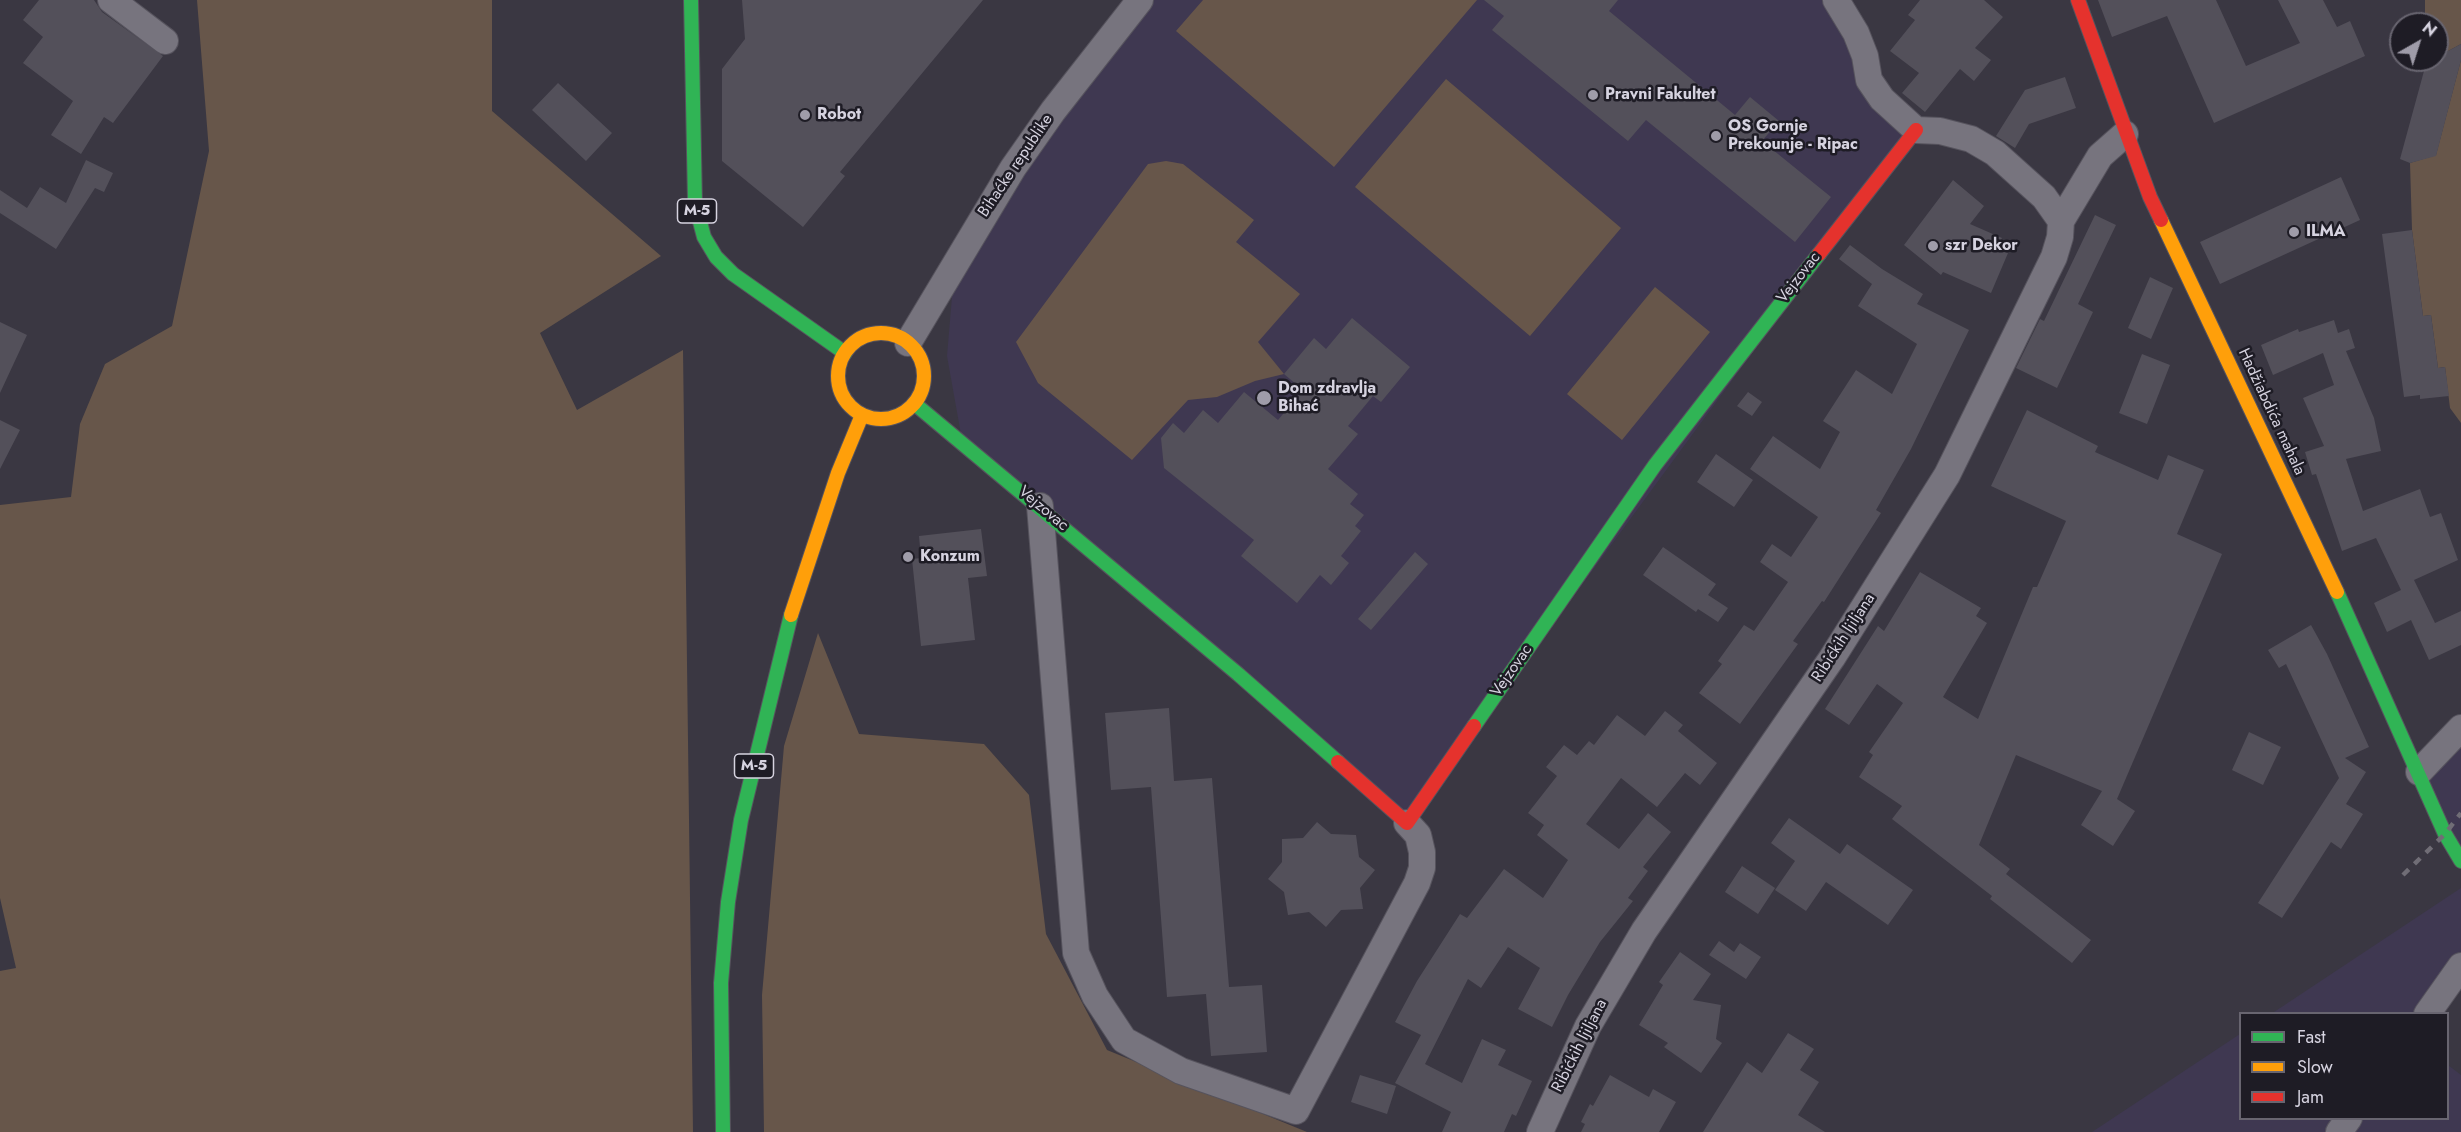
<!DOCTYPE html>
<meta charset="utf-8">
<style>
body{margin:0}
#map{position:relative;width:2461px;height:1132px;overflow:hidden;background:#3a3742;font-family:Jost,sans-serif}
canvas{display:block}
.legend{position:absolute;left:2239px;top:1012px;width:210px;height:108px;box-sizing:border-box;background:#1e1c25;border:2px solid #686570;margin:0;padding:8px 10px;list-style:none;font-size:18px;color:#d6d3e0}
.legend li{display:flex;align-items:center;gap:12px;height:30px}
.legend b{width:30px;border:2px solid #686570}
.north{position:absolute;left:2389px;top:12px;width:60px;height:60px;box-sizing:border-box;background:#1e1c25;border:2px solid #686570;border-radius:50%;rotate:39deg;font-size:16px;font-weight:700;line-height:24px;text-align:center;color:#d6d3e0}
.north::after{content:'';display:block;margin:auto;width:21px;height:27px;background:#9f9ca9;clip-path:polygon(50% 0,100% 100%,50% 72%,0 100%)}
</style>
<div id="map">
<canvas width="2461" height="1132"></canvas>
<ul class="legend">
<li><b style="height:8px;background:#30b455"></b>Fast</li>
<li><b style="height:8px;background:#ff9f0a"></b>Slow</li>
<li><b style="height:8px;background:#e5322d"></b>Jam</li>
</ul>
<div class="north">N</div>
</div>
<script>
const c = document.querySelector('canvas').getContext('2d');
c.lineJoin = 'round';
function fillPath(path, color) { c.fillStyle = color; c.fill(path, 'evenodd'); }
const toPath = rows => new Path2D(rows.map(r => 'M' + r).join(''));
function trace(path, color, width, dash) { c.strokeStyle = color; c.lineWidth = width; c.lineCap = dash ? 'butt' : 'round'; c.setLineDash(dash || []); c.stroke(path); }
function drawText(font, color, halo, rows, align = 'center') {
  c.font = font + ' Jost,sans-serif'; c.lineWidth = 5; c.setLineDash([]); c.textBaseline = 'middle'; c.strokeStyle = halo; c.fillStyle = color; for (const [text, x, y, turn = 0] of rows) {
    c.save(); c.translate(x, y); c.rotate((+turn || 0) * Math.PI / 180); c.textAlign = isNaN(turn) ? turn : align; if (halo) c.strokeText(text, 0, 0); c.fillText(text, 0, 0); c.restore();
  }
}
const built = toPath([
 [1140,0,1836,0,1865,56,1916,130,1407,823,962,440,947,356,955,261],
 [2461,728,2461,861,2419,772],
 [2461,888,2461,966,2427,1013,2271,1014],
 [2240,1034,2240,1118,2448,1118,2448,1065,2461,1075,2461,1132,2092,1132]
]);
const green = toPath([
 [197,0,492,0,492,111,661,256,540,333,577,410,683,350,693,1132,0,1132,0,971,16,968,0,898,0,505,71,497,80,424,105,364,172,326,209,151],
 [1203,0,1477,0,1334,167,1176,31],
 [2425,0,2461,0,2461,44,2437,57,2437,24,2425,24],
 [2461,60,2461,423,2450,408,2445,367,2438,368,2431,315,2423,316,2412,230,2410,163,2436,155],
 [1446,79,1621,228,1530,336,1355,187],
 [1166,161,1183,164,1254,220,1236,242,1300,294,1258,342,1284,374,1255,381,1217,397,1188,400,1132,460,1038,383,1016,342,1148,164],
 [1655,287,1710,332,1622,440,1567,394],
 [818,633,859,734,984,744,1029,795,1046,934,1107,1050,1307,1132,764,1132,762,995,784,746]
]);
const building = toPath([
 [39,0,94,0,102,12,163,56,113,123,104,117,81,154,51,135,73,101,23,63,43,37,23,20],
 [742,0,983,0,840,172,845,176,803,227,722,161,722,69,745,39],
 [1484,0,1618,0,1609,11,1735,115,1750,97,1779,121,1762,141,1831,197,1795,242,1646,120,1628,141,1492,30,1504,16],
 [1920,0,1984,0,2003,17,1975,48,1991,60,1974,81,1960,69,1925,112,1902,93,1919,73,1890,51,1915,20,1908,15],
 [2098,0,2216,0,2246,66,2300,43,2278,0,2323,0,2337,27,2350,21,2365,56,2214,123,2167,16,2112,37],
 [2461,44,2461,60,2436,156,2410,163,2400,159,2427,60,2437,60,2437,57],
 [2065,77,2076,108,2029,124,2015,148,1996,136,2025,90],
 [558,83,612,133,586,161,532,110],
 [86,160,113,173,104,192,95,188,56,249,0,213,0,190,27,208,40,187,66,203],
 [2341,177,2360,220,2220,284,2200,242],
 [1953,180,1984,206,1970,224,2002,238,1997,248,2008,253,1991,293,1943,272,1941,275,1904,245],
 [2095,215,2116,225,2078,304,2093,312,2057,388,2016,368,2040,319,2044,321],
 [2412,230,2423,316,2431,315,2438,368,2445,367,2449,396,2420,399,2420,395,2404,397,2382,234],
 [1850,245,1882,269,1923,294,1917,304,1969,330,1911,449,1876,510,1881,513,1824,602,1822,601,1793,641,1798,644,1740,724,1699,693,1722,664,1718,661,1744,625,1754,631,1788,582,1760,562,1772,544,1791,557,1818,517,1750,469,1773,436,1820,469,1840,432,1823,421,1856,370,1892,394,1917,344,1858,306,1872,284,1839,259],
 [2150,277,2173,288,2151,339,2128,328],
 [1352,318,1410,367,1381,402,1373,396,1348,426,1358,434,1328,469,1358,494,1350,504,1364,515,1355,526,1361,531,1341,556,1349,563,1331,585,1320,575,1297,603,1241,556,1254,540,1164,468,1161,438,1173,423,1184,433,1203,410,1218,423,1244,392,1278,420,1303,390,1284,374,1314,338,1326,349],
 [2334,320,2338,333,2349,329,2355,348,2346,351,2374,418,2381,451,2346,459,2363,511,2420,489,2430,517,2441,513,2458,560,2414,580,2435,623,2461,611,2461,645,2429,660,2411,620,2387,632,2374,603,2401,590,2376,538,2342,551,2316,474,2312,475,2305,452,2324,446,2303,398,2334,385,2323,353,2273,375,2261,345,2298,329,2299,332],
 [0,322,27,335,0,393],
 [2142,354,2170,365,2147,424,2119,413],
 [1748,392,1762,402,1752,416,1737,406],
 [2027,410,2098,446,2095,452,2158,480,2168,455,2204,470,2177,534,2222,554,2117,799,2135,811,2113,846,2081,825,2102,791,2016,755,1979,845,2010,869,2006,874,2091,940,2072,963,1990,899,1992,896,1892,819,1902,806,1859,777,1873,755,1869,752,1903,703,1877,684,1849,725,1825,709,1878,626,1884,631,1920,572,1981,608,1976,616,1987,623,1943,697,1978,719,2033,587,2037,587,2066,521,1991,486],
 [0,420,20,430,0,469],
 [1716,454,1753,480,1734,507,1697,482],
 [981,529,987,576,968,578,975,640,921,646,912,559,921,558,919,536],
 [1663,547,1716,584,1708,595,1728,608,1718,622,1698,609,1696,612,1643,575],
 [1415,552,1428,564,1371,630,1358,619],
 [2311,625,2327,654,2369,747,2345,758,2366,772,2346,804,2363,814,2341,849,2331,842,2282,918,2258,903,2339,778,2286,664,2279,668,2268,650],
 [1169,708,1174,781,1212,778,1229,987,1262,985,1267,1052,1211,1056,1206,994,1167,997,1151,787,1111,790,1105,713],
 [1665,711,1683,725,1678,731,1717,763,1700,785,1685,773,1657,807,1621,778,1586,824,1619,849,1648,813,1671,832,1643,867,1648,871,1628,898,1633,901,1600,942,1568,995,1552,1027,1518,1009,1540,968,1508,947,1481,988,1468,979,1425,1064,1462,1083,1482,1039,1506,1050,1498,1065,1532,1081,1516,1116,1512,1114,1504,1132,1442,1132,1451,1112,1395,1083,1421,1035,1395,1022,1417,981,1460,914,1467,918,1504,869,1543,898,1568,860,1537,835,1544,825,1528,813,1557,776,1546,767,1564,745,1577,755,1589,741,1594,745,1617,715,1645,736],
 [2249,732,2281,747,2263,785,2232,770],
 [1789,818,1840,854,1847,844,1913,890,1888,925,1826,882,1806,911,1775,890,1795,861,1771,843],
 [1317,822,1331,834,1356,835,1359,857,1375,870,1360,888,1363,909,1341,910,1326,927,1309,912,1288,915,1284,892,1268,879,1282,862,1282,839,1303,838],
 [1742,866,1775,888,1758,914,1725,892],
 [1719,941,1734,952,1740,943,1761,957,1746,979,1709,955],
 [1680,952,1711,974,1693,1000,1721,1005,1716,1039,1722,1043,1701,1073,1664,1047,1668,1043,1639,1025,1663,985,1659,982],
 [1788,1033,1814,1049,1800,1070,1819,1082,1798,1115,1825,1132,1703,1132,1747,1062,1762,1073],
 [1360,1075,1396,1086,1387,1114,1351,1102],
 [1610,1075,1649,1097,1653,1089,1676,1102,1659,1132,1581,1132,1585,1124,1581,1122,1590,1104,1593,1106]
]);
const street = toPath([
 [111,0,165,41],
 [1836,0,1856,33,1865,56,1869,80,1882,99,1916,130,1940,131,1971,139,1995,153,2044,197,2061,221],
 [908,343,1013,168,1053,111,1140,0],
 [1040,506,1076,953,1095,996,1124,1040,1181,1071,1296,1111,1417,883,1422,868,1422,852,1418,835,1407,823],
 [2419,772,2461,728],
 [2427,1014,2461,966],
 [1540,1132,1588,1026,1644,931,1832,658,1947,475,2054,257,2060,237,2061,221,2100,156,2125,134],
 [2339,1132,2349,1118]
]);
const fast = toPath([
 [691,0,695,203,704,237,716,257,733,274,845,353],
 [915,404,1238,674,1338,762],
 [2337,592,2445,834,2461,861],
 [1474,726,1655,465,1819,254],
 [723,1132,721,983,728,902,741,820,791,615]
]);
const slow = toPath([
 [2161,220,2337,592],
 '838 376a43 43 0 1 1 86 0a43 43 0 1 1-86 0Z',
 [791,615,838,473,862,415]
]);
const jam = toPath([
 [2078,0,2150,197,2161,220],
 [1819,254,1916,130],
 [1338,762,1407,823,1474,726]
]);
const rail = toPath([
 [2403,875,2445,834,2461,813]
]);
const markers = [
 [1593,95,6,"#9f9ca9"],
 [805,115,6,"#9f9ca9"],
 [1716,136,6,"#9f9ca9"],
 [2294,232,6,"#9f9ca9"],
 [1933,246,6,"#9f9ca9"],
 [1264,398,8,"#9f9ca9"],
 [908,557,6,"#9f9ca9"]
];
const shields = [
 [697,211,39],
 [754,766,39]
];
const shieldNames = [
 ["M-5",697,211],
 ["M-5",754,766]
];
const poiNames = [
 ["Pravni Fakultet",1605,95],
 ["Robot",817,115],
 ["OS Gornje",1728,127],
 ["Prekounje - Ripac",1728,145],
 ["ILMA",2306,232],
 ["szr Dekor",1945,246],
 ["Dom zdravlja",1278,389],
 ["Bihać",1278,407],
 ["Konzum",920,557]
];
const streetNames = [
 ["Bihaćke republike",1016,166,-56],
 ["Vejzovac",1799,278,-52],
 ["Hadžiabdića mahala",2271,412,65],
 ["Vejzovac",1043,509,40],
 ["Ribićkih ljiljana",1844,638,-57],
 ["Vejzovac",1512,671,-55],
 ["Ribićkih ljiljana",1580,1046,-63]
];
fillPath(built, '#3f3851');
fillPath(green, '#67564a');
fillPath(building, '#53505a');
trace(street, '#56535d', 28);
trace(fast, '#56535d', 16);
trace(slow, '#56535d', 16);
trace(jam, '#56535d', 16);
trace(street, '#77747e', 26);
trace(fast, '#30b455', 14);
trace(slow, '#ff9f0a', 14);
trace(jam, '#e5322d', 14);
trace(rail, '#706d76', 4.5, [8, 8]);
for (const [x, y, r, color] of markers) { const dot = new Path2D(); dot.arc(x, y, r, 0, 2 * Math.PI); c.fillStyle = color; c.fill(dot); trace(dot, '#1e1c25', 2); }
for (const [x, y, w] of shields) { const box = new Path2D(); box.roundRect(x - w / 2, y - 12, w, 24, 4.5); c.fillStyle = '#1e1c25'; c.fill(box); trace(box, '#d6d3e0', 1.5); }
drawText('bold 15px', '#d6d3e0', null, shieldNames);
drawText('bold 16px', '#d6d3e0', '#1e1c25', poiNames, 'left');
drawText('16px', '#d6d3e0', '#1e1c25', streetNames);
</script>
